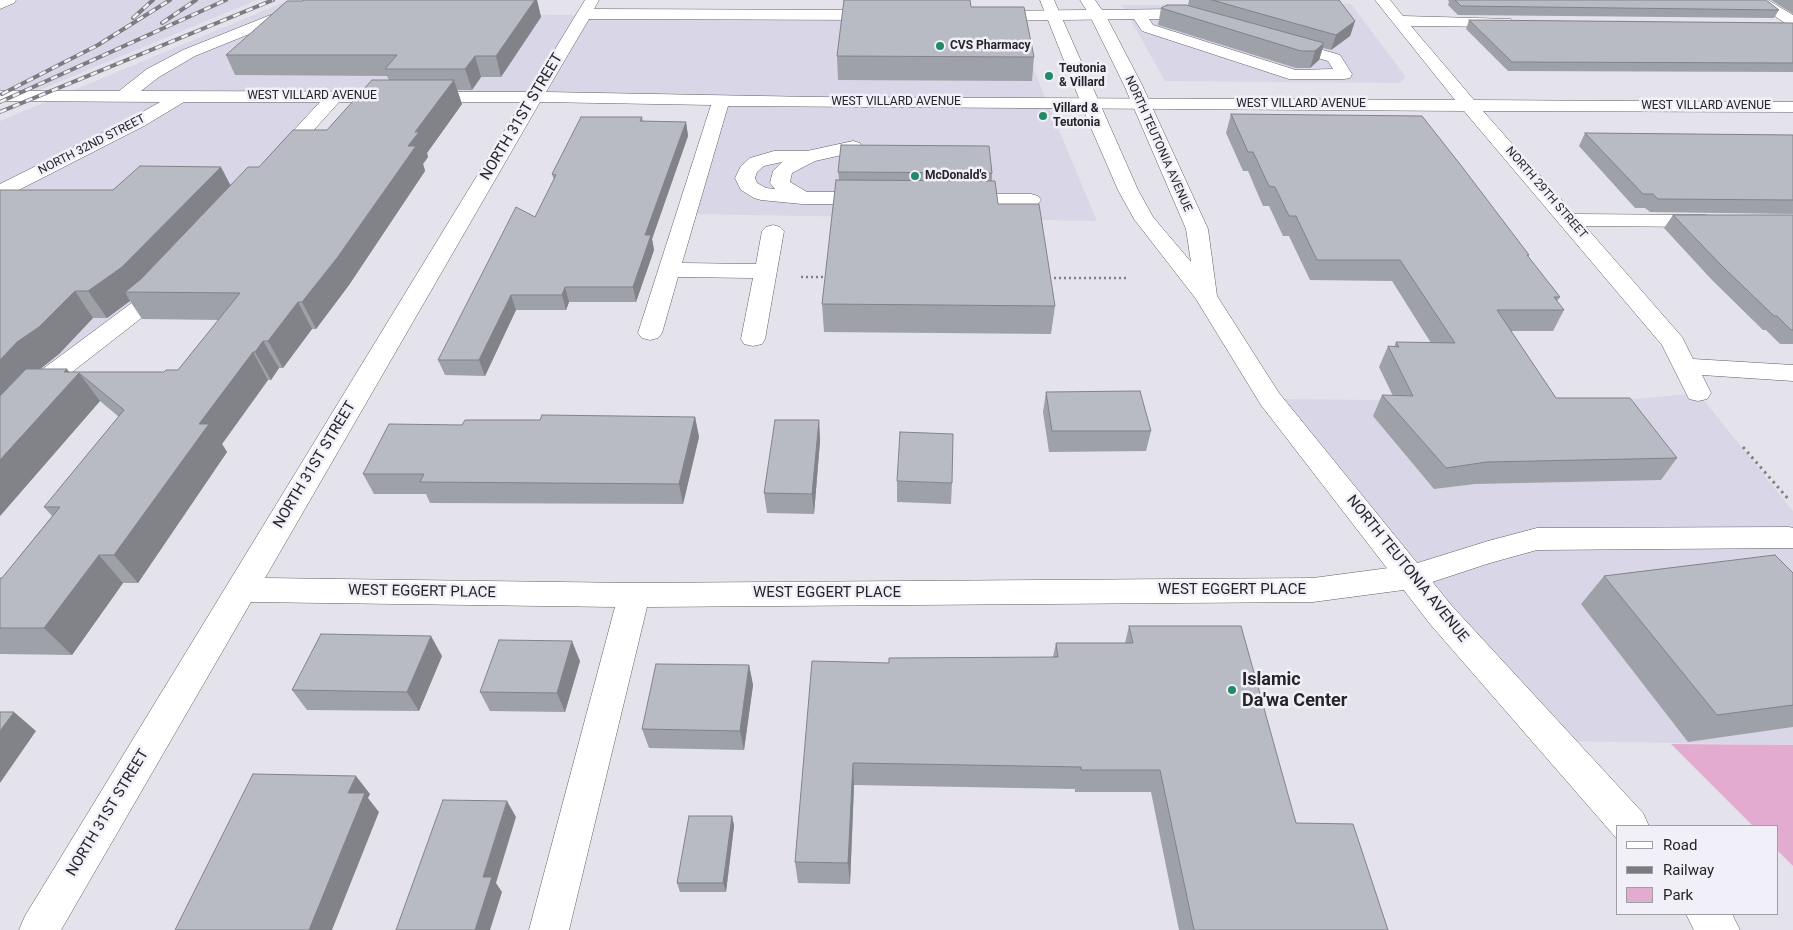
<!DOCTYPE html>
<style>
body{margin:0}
#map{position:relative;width:1793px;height:930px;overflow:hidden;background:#e4e3eb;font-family:Roboto,sans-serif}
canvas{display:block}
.legend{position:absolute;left:1616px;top:825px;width:162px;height:90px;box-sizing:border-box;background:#f1f0f8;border:1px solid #9f9ea5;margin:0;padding:6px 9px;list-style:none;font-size:15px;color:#252428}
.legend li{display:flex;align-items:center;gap:10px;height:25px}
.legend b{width:25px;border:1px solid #9f9ea5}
</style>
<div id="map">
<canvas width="1793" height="930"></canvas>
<ul class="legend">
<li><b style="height:6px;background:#fff"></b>Road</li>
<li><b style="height:6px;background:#7c7b80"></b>Railway</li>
<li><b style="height:14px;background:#e3abd0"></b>Park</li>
</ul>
</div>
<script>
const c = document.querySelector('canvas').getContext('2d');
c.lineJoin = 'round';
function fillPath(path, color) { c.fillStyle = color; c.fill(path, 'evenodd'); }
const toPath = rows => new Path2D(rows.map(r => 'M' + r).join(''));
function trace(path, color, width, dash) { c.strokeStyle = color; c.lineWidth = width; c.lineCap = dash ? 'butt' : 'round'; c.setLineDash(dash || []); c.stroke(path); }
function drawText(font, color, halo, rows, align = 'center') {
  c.font = font + ' Roboto,sans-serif'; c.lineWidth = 5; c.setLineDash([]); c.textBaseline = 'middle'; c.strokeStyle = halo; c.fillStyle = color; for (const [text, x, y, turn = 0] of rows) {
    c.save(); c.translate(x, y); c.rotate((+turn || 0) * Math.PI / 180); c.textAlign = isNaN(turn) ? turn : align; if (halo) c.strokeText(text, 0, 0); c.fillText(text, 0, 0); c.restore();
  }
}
const built = toPath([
 [0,0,257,0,25,96,0,96],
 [289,0,483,0,474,14,1013,20,1097,221,687,214,721,101,335,96,149,300,0,430,0,121],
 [1351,4,1406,77,1399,83,1165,81,1122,5],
 [1698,393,1793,511,1793,745,1555,741,1270,399,1603,402]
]);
const green = toPath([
 [1671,744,1793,745,1793,866,1777,850,1777,826,1753,826]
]);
const pathFar1 = toPath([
 [801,277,827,277],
 [1049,278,1128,278]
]);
const path = toPath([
 [1743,447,1790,501]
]);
const minor = toPath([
 [0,0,16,0,14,3,0,9,0,0],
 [308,0,328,0,326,3,195,56,159,77,141,91,529,92,585,0,599,0,594,9,880,10,885,12,888,15,885,18,880,20,589,19,546,92,815,97,1455,100,1375,0,1390,0,1403,16,1511,19,1514,22,1511,25,1506,27,1411,26,1474,100,1793,102,1793,112,1483,111,1574,214,1706,215,1713,217,1716,221,1713,225,1706,227,1585,226,1682,337,1693,359,1793,365,1793,381,1702,375,1711,393,1707,399,1698,401,1689,399,1662,345,1464,111,728,106,682,263,756,264,762,231,766,227,773,225,780,227,784,231,765,339,762,344,753,346,744,344,741,339,753,278,678,277,662,333,658,338,650,340,642,338,638,333,711,105,540,102,265,578,634,583,1313,578,1411,565,1488,541,1537,528,1789,527,1793,528,1793,548,1537,550,1490,563,1411,589,1313,602,647,607,569,930,529,930,615,607,251,602,61,930,19,930,25,916,522,102,339,102,286,161,279,163,272,161,269,157,320,102,184,102,144,126,7,196,0,198,0,184,132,118,160,102,0,101,0,91,119,91,147,69,183,50,308,0],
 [1751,0,1768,0,1793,15,1793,27,1788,25,1751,0],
 [1184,9,1202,15,1205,18,1202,21,1197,23,1183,19,1149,19,1153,25,1296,70,1333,69,1328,61,1280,47,1278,44,1280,41,1286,39,1292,41,1340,55,1352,74,1350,78,1344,79,1289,79,1142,31,1134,19,988,21,983,19,980,16,983,13,988,11,1184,9],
 [853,141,860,143,862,147,860,151,815,161,792,173,790,182,807,192,871,192,878,194,881,198,878,202,871,204,802,204,761,200,754,198,741,190,735,178,741,166,750,158,774,151,807,151,853,141],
 [782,162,773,171,770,183,775,189,766,188,757,183,755,178,757,172,764,166,782,162],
 [959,194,1031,194,1038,196,1041,200,1038,204,1031,206,959,206,952,204,949,200,952,196,959,194],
 [163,278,171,280,174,285,153,309,58,383,9,436,0,439,0,414,40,371,137,299,155,280,163,278]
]);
const major = toPath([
 [1040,0,1054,0,1138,190,1153,217,1191,262,1186,229,1124,85,1089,14,1080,0,1095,0,1105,14,1142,85,1208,229,1217,296,1279,393,1452,606,1643,813,1649,826,1617,826,1617,839,1430,624,1261,405,1196,299,1134,219,1118,190,1088,121,1040,0],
 [1686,914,1732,914,1740,930,1694,930,1686,914]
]);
const rail = toPath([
 [133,18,153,0],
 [162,23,196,0],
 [2,94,98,45,170,0],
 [0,102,226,0],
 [0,112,273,0]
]);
const wall = toPath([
 [304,0,537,0,541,17,501,77,481,77,472,90,457,90,462,104,427,153,428,157,423,164,425,171,349,285,316,329,312,329,283,368,279,368,271,380,268,380,222,444,227,452,138,583,123,583,72,655,0,654,0,578,2,578,52,516,44,507,119,417,100,401,0,516,0,190,113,190,230,185,259,167,327,130,389,80,387,76,235,75,226,55],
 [130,301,142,319,219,320,178,370,164,372,69,372,67,369,39,369,59,354,93,318,107,318],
 [1189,0,1339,0,1355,21,1350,36,1331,50,1323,48,1319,60,1310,68,1296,68,1158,25,1161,8,1188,5],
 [1448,0,1766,0,1779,10,1774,18,1458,15,1448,5,1449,2],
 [1771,0,1793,0,1793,14],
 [971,7,1034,57,1032,81,838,80,837,56],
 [1469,20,1793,23,1793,72,1508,71,1466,29],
 [1231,114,1529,255,1528,257,1560,297,1557,301,1564,310,1553,331,1511,331,1556,398,1677,458,1661,480,1475,484,1434,489,1373,416,1382,395,1393,396,1379,367,1388,346,1394,347,1396,342,1431,343,1392,281,1310,280,1289,236,1283,236,1269,206,1263,206,1248,171,1243,171,1226,133],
 [642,117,643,121,686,122,688,136,652,239,654,250,636,302,569,302,566,310,516,310,485,376,445,375,438,360,535,217,554,180,552,174],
 [1585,133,1793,135,1793,214,1650,212,1645,208,1635,208,1579,146],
 [838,172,992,173,992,181,998,204,1055,306,1051,334,824,332,822,304,839,180],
 [1673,215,1793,215,1793,344,1780,344,1766,330,1763,330,1712,280,1664,228],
 [1046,392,1151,431,1146,451,1049,452,1043,412],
 [695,417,699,437,683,504,430,503,426,494,374,494,363,474,462,425,540,420],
 [819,420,820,441,814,514,767,513,764,493],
 [897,481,952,483,951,504,897,502],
 [1793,573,1793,727,1688,742,1581,604,1604,576],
 [1129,626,1388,930,1179,930,1151,792,1075,792,1075,789,854,785,850,884,798,883,795,862,889,663,1053,657,1056,643,1125,643],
 [442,656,419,711,307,710,292,690],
 [580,661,565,712,490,711,480,692],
 [749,665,753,685,744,750,649,748,642,729],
 [732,816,734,826,726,892,680,892,677,883]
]);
const shadedWall = toPath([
 [535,0,537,0,541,17,501,77,496,56],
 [1355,21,1350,36,1331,50,1336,35],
 [1324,43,1319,60,1310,68,1315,51],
 [475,56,481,77,472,90,465,69],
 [454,80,462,104,427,153,428,157,423,164,425,171,349,285,316,329,302,302,408,146,415,132],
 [686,122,688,136,652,239,654,250,636,302,633,287,645,235],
 [221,167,234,192,141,292,125,292,130,301,107,318,88,291],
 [565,287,569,302,566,310,562,295],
 [75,291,93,318,59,354,39,370,0,411,0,360,17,342],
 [511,295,516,310,485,376,479,360],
 [298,302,312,329,283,368,268,341],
 [263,341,279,368,271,380,255,352],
 [253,352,268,380,222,444,227,452,138,583,114,555,199,424],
 [67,369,74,379,79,373,100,401,0,516,0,460],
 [695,417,699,437,683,504,679,484],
 [819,420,820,441,814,514,812,494],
 [99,555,123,583,72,655,44,628],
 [431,636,442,656,419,711,407,692],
 [572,641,580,661,565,712,557,693],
 [749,665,753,685,744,750,740,731],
 [14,712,36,731,0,783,0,731],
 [853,763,854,785,850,884,848,863],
 [356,776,370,794,368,798,379,812,332,930,309,930,348,793],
 [507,801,516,817,496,883,502,892,490,930,475,930,483,877],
 [732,816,734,826,726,892,723,883]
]);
const building = toPath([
 [304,0,535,0,496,56,475,56,465,69,385,69,397,55,226,55,287,1,303,1,304,0],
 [844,0,970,0,971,7,1024,7,1034,57,837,56,844,0],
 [1212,0,1339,0,1355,21,1336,35,1212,0],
 [1455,0,1766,0,1779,10,1461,6,1455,0],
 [1167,5,1186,5,1324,43,1315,51,1301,51,1161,8,1167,5],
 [1469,20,1793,23,1793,63,1512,62,1469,20],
 [372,80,454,80,415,132,419,132,408,146,416,146,337,258,302,302,298,302,268,341,263,341,255,352,253,352,199,424,209,424,114,555,99,555,44,628,0,628,0,578,2,578,60,507,44,507,124,410,79,373,0,460,0,396,26,369,67,369,64,372,164,372,166,370,178,370,240,293,125,292,141,279,248,167,259,167,293,130,327,130,372,80],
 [1231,114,1422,116,1463,168,1529,255,1527,255,1560,297,1554,297,1564,310,1497,310,1556,398,1630,398,1677,458,1487,462,1446,468,1382,395,1413,396,1388,346,1399,347,1396,342,1455,343,1400,260,1317,260,1296,216,1289,216,1275,187,1269,186,1253,152,1248,152,1231,114],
 [581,117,642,117,640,121,686,122,645,235,651,235,633,287,565,287,562,295,511,295,479,360,438,360,516,207,535,217,556,175,552,174,581,117],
 [1585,133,1793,135,1793,200,1658,199,1653,194,1643,194,1585,133],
 [841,145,989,146,992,173,838,172,841,145],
 [140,166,221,167,122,267,88,291,75,291,39,327,17,342,0,360,0,190,113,190,140,166],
 [836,180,995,181,998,204,1039,204,1055,306,822,304,836,180],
 [1673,215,1793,215,1793,330,1791,330,1777,316,1774,316,1722,266,1673,215],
 [1140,391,1151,431,1052,431,1046,392,1140,391],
 [542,415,695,417,679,484,420,482,424,474,363,474,389,424,462,425,465,420,540,420,542,415],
 [775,420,819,420,812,494,764,493,775,420],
 [900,432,953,434,952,483,897,481,900,432],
 [1775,555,1793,573,1793,705,1717,715,1604,576,1775,555],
 [1129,626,1241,626,1296,823,1353,824,1388,930,1194,930,1160,770,1081,770,1081,767,853,763,848,863,795,862,812,661,889,663,889,658,1058,657,1056,643,1133,643,1129,626],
 [321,634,431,636,407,692,292,690,321,634],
 [499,640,572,641,557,693,480,692,499,640],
 [656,664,749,665,740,731,642,729,656,664],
 [0,712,14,712,0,731,0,712],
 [253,774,356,776,348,793,365,793,309,930,175,930,253,774],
 [443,800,507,801,483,877,492,877,475,930,396,930,443,800],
 [689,816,732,816,723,883,677,883,689,816]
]);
const markers = [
 [940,46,5,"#238a65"],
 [1049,76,5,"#238a65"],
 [1043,116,5,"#238a65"],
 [915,176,5,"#238a65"],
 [1232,690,5,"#238a65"]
];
const farPoinames = [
 ["CVS Pharmacy",950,46],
 ["Teutonia",1059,69],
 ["& Villard",1059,83],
 ["Villard &",1053,109],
 ["Teutonia",1053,123],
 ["McDonald's",925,176]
];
const farStreetnames = [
 ["WEST VILLARD AVENUE",312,96],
 ["WEST VILLARD AVENUE",896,102],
 ["WEST VILLARD AVENUE",1301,104],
 ["WEST VILLARD AVENUE",1706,106],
 ["NORTH TEUTONIA AVENUE",1158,144,66],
 ["NORTH 32ND STREET",92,145,-27],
 ["NORTH 29TH STREET",1546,193,49]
];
const streetNames = [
 ["NORTH 31ST STREET",522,117,-59],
 ["NORTH 31ST STREET",315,465,-59],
 ["NORTH TEUTONIA AVENUE",1407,569,51],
 ["WEST EGGERT PLACE",1232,590],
 ["WEST EGGERT PLACE",422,592,1],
 ["WEST EGGERT PLACE",827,593],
 ["NORTH 31ST STREET",108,813,-59]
];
const nearPoinames = [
 ["Islamic",1242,680],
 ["Da'wa Center",1242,701]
];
fillPath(built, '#d9d7e7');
fillPath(green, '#e3abd0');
trace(minor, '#5f5f66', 1);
trace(major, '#5f5f66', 1);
trace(pathFar1, '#818086', 2.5, [2, 3]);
trace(path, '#818086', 3, [2.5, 4]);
fillPath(minor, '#fff');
fillPath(major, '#fff');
trace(rail, '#7c7b80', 4);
trace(rail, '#f1f0f8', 2.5, [7]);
fillPath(wall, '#9ea1a8');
fillPath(shadedWall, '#818388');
fillPath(building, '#b8bbc3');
trace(building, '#818388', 1);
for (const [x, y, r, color] of markers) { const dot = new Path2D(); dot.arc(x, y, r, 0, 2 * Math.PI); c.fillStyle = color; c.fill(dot); trace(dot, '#f1f0f8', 2); }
drawText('bold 12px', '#252428', '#f1f0f8', farPoinames, 'left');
drawText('12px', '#252428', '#f1f0f8', farStreetnames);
drawText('15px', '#252428', '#f1f0f8', streetNames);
drawText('bold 18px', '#252428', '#f1f0f8', nearPoinames, 'left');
</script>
